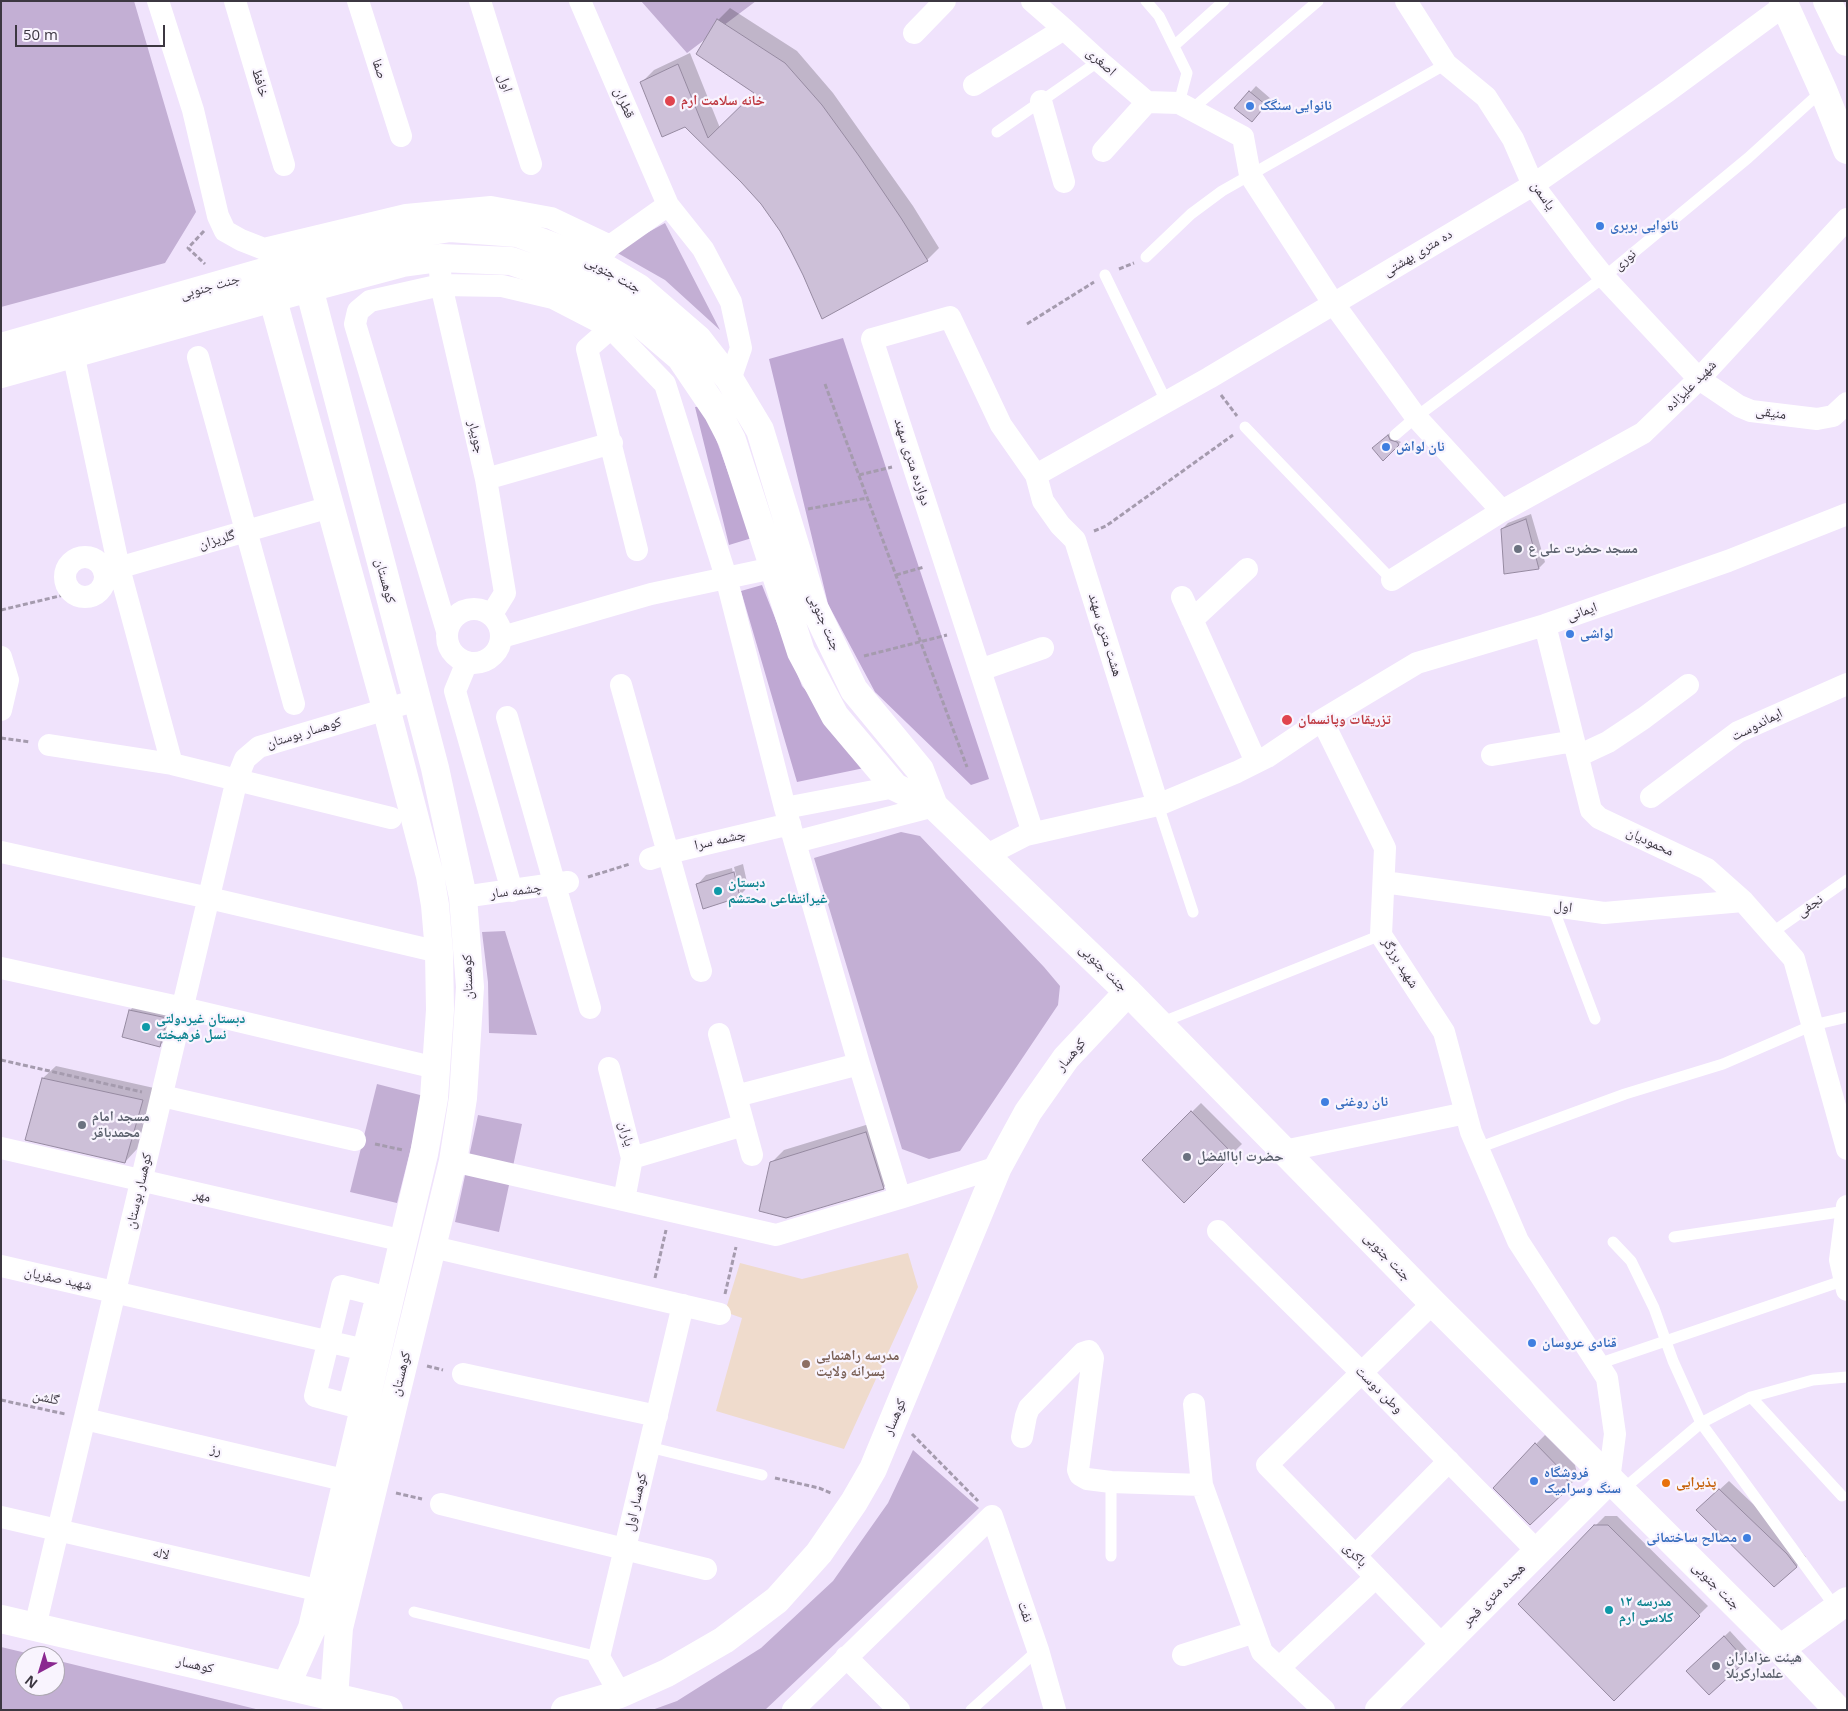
<!DOCTYPE html>
<meta charset="utf-8">
<style>
body{margin:0}
#map{position:relative;width:1848px;height:1711px;overflow:hidden;background:#f0e3fc;font-family:"Open Sans",sans-serif}
canvas{display:block}
.frame{position:absolute;inset:0;border:2px solid #3c3741;pointer-events:none}
.north{position:absolute;left:15px;top:1646px;width:50px;height:50px;box-sizing:border-box;background:#f9f4fe;border:1px solid #ada8b2;border-radius:50%;rotate:219deg;font-size:14px;font-weight:700;line-height:20px;text-align:center;color:#3c3741}
.north::after{content:'';display:block;margin:auto;width:18px;height:22px;background:#8a2890;clip-path:polygon(50% 0,100% 100%,50% 72%,0 100%)}
.scale{position:absolute;left:15px;top:25px;width:150px;height:22px;box-sizing:border-box;border:2px solid #3c3741;border-top:0;padding-left:6px;font-size:15px;line-height:18px;white-space:nowrap;color:#3c3741;-webkit-text-stroke:4px #f9f4fe;paint-order:stroke}
</style>
<div id="map">
<canvas width="1848" height="1711"></canvas>
<div class="frame"></div>
<div class="north">N</div>
<div class="scale">50 m</div>
</div>
<script>
const c = document.querySelector('canvas').getContext('2d');
c.lineJoin = 'round';
function fillPath(path, color) { c.fillStyle = color; c.fill(path, 'evenodd'); }
const toPath = rows => new Path2D(rows.map(r => 'M' + r).join(''));
function trace(path, color, width, dash) { c.strokeStyle = color; c.lineWidth = width; c.lineCap = dash ? 'butt' : 'round'; c.setLineDash(dash || []); c.stroke(path); }
function drawText(font, color, halo, rows, align = 'center') {
  c.font = font + ' "Open Sans","Noto Naskh Arabic",sans-serif'; c.lineWidth = 4.5; c.setLineDash([]); c.textBaseline = 'middle'; c.strokeStyle = halo; c.fillStyle = color; for (const [text, x, y, turn = 0] of rows) {
    c.save(); c.translate(x, y); c.rotate((+turn || 0) * Math.PI / 180); c.textAlign = isNaN(turn) ? turn : align; if (halo) c.strokeText(text, 0, 0); c.fillText(text, 0, 0); c.restore();
  }
}
const education = toPath([
 [908,1253,918,1287,844,1449,716,1411,742,1318,725,1312,740,1263,802,1279]
]);
const green = toPath([
 [1,1,134,1,196,212,165,263,1,307],
 [641,1,756,1,687,53],
 [665,223,720,330,665,280,614,251],
 [901,832,920,836,1044,967,1060,986,1058,1005,960,1151,929,1159,902,1149,814,858],
 [505,931,537,1035,489,1033,488,982,482,932],
 [377,1084,424,1096,397,1203,350,1192],
 [478,1115,522,1124,499,1232,455,1222],
 [913,1450,979,1508,765,1710,652,1710,677,1701,761,1648,833,1581,888,1503],
 [1,1647,39,1656,25,1656,25,1686,55,1686,55,1660,260,1710,1,1710]
]);
const forest = toPath([
 [843,338,989,779,971,785,875,692,828,604,769,359],
 [704,406,752,538,729,545,695,407],
 [762,585,802,686,869,767,797,782,741,591]
]);
const shadow = toPath([
 [730,8,797,51,833,93,913,206,939,248,927,260,804,274,781,231,762,204,725,164,642,82,654,70,690,53,720,128,755,93,718,20],
 [1256,86,1271,99,1258,114,1236,108],
 [1390,433,1392,438,1401,442,1383,459,1373,448],
 [1531,514,1545,562,1539,568,1502,529,1508,523],
 [743,864,748,887,739,896,697,885,706,875,732,868,737,892,740,892,734,867],
 [140,1001,175,1009,169,1036,159,1046,123,1036,130,1010],
 [56,1066,154,1088,137,1149,125,1162,26,1139,43,1078],
 [1201,1103,1242,1144,1184,1201,1143,1160],
 [879,1121,895,1176,883,1188,772,1162,784,1150],
 [1545,1435,1575,1465,1578,1477,1530,1524,1536,1444],
 [1729,1481,1796,1545,1806,1557,1796,1567,1707,1501],
 [1605,1516,1617,1516,1708,1606,1614,1699,1595,1526],
 [1730,1631,1751,1654,1709,1694,1694,1665]
]);
const building = toPath([
 [717,19,785,63,822,105,859,156,901,218,928,261,822,319,803,275,791,251,780,231,761,204,741,182,685,127,662,137,640,82,678,64,708,138,754,93,696,54,717,19],
 [1249,91,1266,105,1252,122,1234,108,1249,91],
 [1388,435,1390,440,1397,442,1399,445,1383,461,1372,448,1388,435],
 [1526,519,1539,569,1504,574,1501,529,1526,519],
 [734,872,740,897,703,909,696,884,734,872],
 [129,1010,167,1018,160,1047,122,1037,129,1010],
 [42,1078,143,1100,125,1163,25,1140,42,1078],
 [1191,1111,1233,1154,1184,1203,1142,1160,1191,1111],
 [866,1132,884,1189,786,1218,759,1211,770,1162,866,1132],
 [1535,1443,1566,1475,1569,1488,1530,1525,1493,1488,1535,1443],
 [1719,1489,1787,1554,1797,1567,1774,1587,1696,1510,1719,1489],
 [1594,1525,1608,1525,1700,1616,1614,1701,1518,1604,1594,1525],
 [1724,1636,1746,1661,1709,1695,1686,1671,1724,1636]
]);
const path = toPath([
 [204,231,188,248,205,264],
 [1119,269,1134,263],
 [1027,324,1094,282],
 [825,384,967,767],
 [1221,395,1237,416],
 [859,475,892,467],
 [808,509,867,498],
 [1094,531,1106,526,1233,435],
 [896,575,924,567],
 [1,610,72,593],
 [864,656,947,635],
 [1,738,30,742],
 [588,877,630,864],
 [1,1060,142,1092],
 [375,1144,403,1150],
 [655,1278,666,1230],
 [725,1294,736,1247],
 [427,1366,443,1370],
 [1,1400,65,1414],
 [912,1434,978,1501],
 [775,1478,819,1488,831,1493],
 [396,1493,422,1499]
]);
const service = toPath([
 [1146,1,1159,16,1187,73,1179,103],
 [1175,45,1224,1],
 [1191,110,1318,1],
 [997,132,1099,61],
 [1146,257,1191,214,1222,191,1446,64],
 [1105,275,1166,401],
 [1245,427,1392,580],
 [1395,435,1416,417,1604,277,1748,158,1823,90],
 [1158,805,1193,912],
 [1552,905,1595,1019],
 [1773,932,1847,880],
 [1160,1023,1381,935],
 [1478,1148,1625,1094,1723,1064,1813,1025,1847,1017],
 [1674,1237,1846,1211],
 [1613,1242,1631,1261,1654,1308,1673,1361,1701,1423,1836,1608],
 [1598,1364,1845,1280],
 [1751,1397,1842,1496],
 [649,1447,762,1475],
 [1621,1491,1701,1423,1751,1397,1813,1380,1847,1377],
 [1111,1556,1111,1482],
 [414,1612,599,1657],
 [971,1710,1038,1650]
]);
const minor = toPath([
 [158,1,193,110,218,216,225,231,241,240,264,249,406,215,491,207,551,218,610,246],
 [235,1,284,165],
 [358,1,401,136],
 [480,1,531,164],
 [580,1,668,205],
 [1032,1,1064,29,1099,61,1147,102,1179,103,1243,137,1250,175,1333,303,1416,417,1502,511,1392,580],
 [1406,1,1446,64,1486,97,1513,139,1533,185,1583,251,1604,277,1699,379,1739,406,1751,411,1817,419,1833,416,1847,403],
 [914,33,945,1],
 [974,85,1064,29],
 [1041,101,1064,182],
 [1103,151,1147,102],
 [601,256,610,246,668,205,703,249,731,302,741,348,730,380],
 [440,270,441,285,486,479,505,593,492,614],
 [619,318,611,328,587,349,637,550],
 [73,353,119,568,172,764],
 [198,357,294,704],
 [1036,475,1209,378,1533,185,1668,91,1785,5],
 [486,479,612,443],
 [1502,511,1643,433,1699,379,1847,219],
 '65 577a20 20 0 1 1 40 0a20 20 0 1 1-40 0Z',
 [104,572,330,507],
 [1182,597,1256,762],
 '447 636a27 27 0 1 1 54 0a27 27 0 1 1-54 0Z',
 [1192,620,1247,569],
 [1545,625,1591,810,1599,818,1707,869,1743,901,1794,959,1847,1149],
 [447,631,355,324,358,311,370,301,441,285,502,286,553,298,611,328,665,384,726,577,785,808,859,1064,900,1198,998,1167],
 [502,637,651,594,773,568],
 [1,657,8,680,1,710],
 [467,662,455,691,512,891],
 [980,670,1043,648],
 [621,685,701,971],
 [507,717,590,1008],
 [1322,720,1417,663,1545,625,1728,561,1847,514],
 [49,745,172,764,391,818],
 [1492,755,1574,741],
 [1578,756,1608,742,1644,718,1688,685],
 [1651,797,1738,732,1847,684],
 [785,808,895,787],
 [1033,833,872,339,950,317,1001,425,1036,475,1043,501,1060,525,1075,540,1158,805],
 [795,842,934,806],
 [1,852,209,898,439,952],
 [985,856,1026,835,1158,805,1237,772,1267,757,1322,720,1385,848,1381,935,1444,1032,1471,1132,1518,1241,1607,1378,1615,1434,1609,1480],
 [650,859,668,853,790,824],
 [1384,882,1604,913,1743,901],
 [463,897,568,882],
 [1,968,183,1008,436,1068],
 [719,1034,752,1155],
 [609,1068,632,1158,624,1200],
 [162,1096,355,1140],
 [736,1096,859,1064],
 [1,1148,404,1241],
 [1284,1151,1466,1113],
 [632,1158,744,1125],
 [453,1161,776,1235,900,1198],
 [1847,1206,1840,1260,1847,1290],
 [1218,1231,1362,1373,1538,1552],
 [433,1247,720,1314],
 [1,1266,378,1353],
 [342,1286,377,1295,349,1405,315,1396,342,1286],
 [1433,1303,1267,1465,1443,1646],
 [463,1374,657,1416],
 [1194,1404,1202,1485,1262,1652,1324,1710],
 [85,1419,348,1481],
 [1022,1437,1026,1416,1029,1408,1083,1353,1089,1351,1093,1358,1078,1470,1080,1475,1087,1479,1111,1482,1202,1485],
 [441,1504,706,1569],
 [1,1517,321,1591],
 [1355,1556,1449,1461],
 [35,1627,237,779,245,759,259,747,417,700],
 [1183,1655,1255,1632],
 [846,1657,899,1710],
 [1279,1668,1376,1577],
 [620,1694,599,1657,683,1305],
 [793,1710,992,1516,1038,1650,1055,1710]
]);
const tertiary = toPath([
 [1780,1649,1847,1601],
 [1379,1710,1609,1480]
]);
const secondary = toPath([
 [302,261,435,768,463,897,470,987,463,1098,453,1161,339,1628,334,1698],
 [265,271,386,708,430,876,435,905,439,952,440,1010,434,1098,424,1154,312,1628,286,1686],
 [1,347,302,261,395,237,450,228,517,233,595,262,639,288,698,339,730,380,760,430,814,607,854,690,920,770,934,806],
 [1,374,309,288,403,263,440,258,511,261,575,283,625,310,680,357,718,413,732,440,801,652,835,716,895,787,934,806,1128,992,1433,1303,1780,1649,1838,1710],
 [1,1619,389,1710],
 [565,1710,620,1694,667,1673,724,1640,777,1600,819,1553,854,1502,873,1469,998,1167,1028,1112,1066,1058,1128,992]
]);
const primary = toPath([
 [1783,1,1823,90,1847,150],
 [1827,1,1847,42]
]);
const markers = [
 [670,101,6,"#e0444e"],
 [1250,106,5,"#3f7fe0"],
 [1600,226,5,"#3f7fe0"],
 [1386,447,5,"#3f7fe0"],
 [1518,549,5,"#6b7280"],
 [1570,634,5,"#3f7fe0"],
 [1287,720,6,"#e0444e"],
 [718,891,5,"#0f9aa8"],
 [146,1027,5,"#0f9aa8"],
 [1325,1102,5,"#3f7fe0"],
 [82,1125,5,"#6b7280"],
 [1187,1157,5,"#6b7280"],
 [1532,1343,5,"#3f7fe0"],
 [806,1364,5,"#8d6e63"],
 [1534,1481,5,"#3f7fe0"],
 [1666,1483,5,"#e8710a"],
 [1747,1538,5,"#3f7fe0"],
 [1609,1610,5,"#0f9aa8"],
 [1716,1666,5,"#6b7280"]
];
const streetNames = [
 ["اصغری",1101,62,42],
 ["صفا",379,69,72],
 ["خافظ",260,83,73],
 ["اول",505,83,73],
 ["قطران",624,103,67],
 ["یاسمن",1543,196,55],
 ["ده متری بهشتی",1418,253,-31],
 ["نوری",1625,260,-40],
 ["جنت جنوبی",613,275,29],
 ["جنت جنوبی",210,287,-16],
 ["شهید علیزاده",1691,386,-45],
 ["منیقی",1771,413,8],
 ["جویبار",476,437,77],
 ["دوازده متری سهند",912,462,72],
 ["گلریزان",217,540,-16],
 ["کوهستان",385,581,75],
 ["ایمانی",1582,612,-19],
 ["جنت جنوبی",824,622,66],
 ["هشت متری سهند",1105,635,73],
 ["ایماندوست",1757,725,-27],
 ["کوهسار بوستان",304,733,-17],
 ["چشمه‌ سرا",720,840,-13],
 ["محمودیان",1650,842,25],
 ["چشمه سار",516,891,-7],
 ["نجفی",1810,906,-35],
 ["اول",1563,907,8],
 ["شهید برزگر",1400,963,58],
 ["جنت جنوبی",1103,968,44],
 ["کوهستان",468,977,-92],
 ["کوهسار",1071,1055,-50],
 ["یاران",626,1134,75],
 ["کوهسار بوستان",139,1191,-77],
 ["مهر",202,1196,13],
 ["جنت جنوبی",1387,1257,46],
 ["شهید صفریان",58,1279,12],
 ["کوهستان",401,1374,-76],
 ["وطن دوست",1379,1390,45],
 ["گلشن",46,1398,13],
 ["کوهسار",895,1417,-67],
 ["رز",216,1450,13],
 ["کوهسار اول",636,1502,-77],
 ["لاله",161,1554,13],
 ["باکری",1355,1555,46],
 ["جنت جنوبی",1716,1586,45],
 ["هجده متری فجر",1494,1595,-45],
 ["نفت",1025,1612,71],
 ["کوهسار",195,1665,13]
];
const healthNames = [
 ["خانه سلامت ارم",681,101],
 ["تزریقات وپانسمان",1298,720]
];
const shopNames = [
 ["نانوایی سنگک",1260,106],
 ["نانوایی بربری",1610,226],
 ["نان لواش",1396,447],
 ["لواشی",1580,634],
 ["نان روغنی",1335,1102],
 ["قنادی عروسان",1542,1343],
 ["فروشگاه",1544,1473],
 ["سنگ وسرامیک",1544,1489],
 ["مصالح ساختمانی",1737,1538,"right"]
];
const worshipNames = [
 ["مسجد حضرت علی ع",1528,549],
 ["مسجد امام",92,1117],
 ["محمدباقر",92,1133],
 ["حضرت اباالفضل",1197,1157],
 ["هیئت عزاداران",1726,1658],
 ["علمدارکربلا",1726,1674]
];
const cultureNames = [
 ["دبستان",728,883],
 ["غیرانتفاعی محتشم",728,899],
 ["دبستان غیردولتی",156,1019],
 ["نسل فرهیخته",156,1035],
 ["مدرسه ۱۲",1619,1602],
 ["کلاسی ارم",1619,1618]
];
const educationNames = [
 ["مدرسه راهنمایی",816,1356],
 ["پسرانه ولایت",816,1372]
];
const foodNames = [
 ["پذیرایی",1676,1483]
];
fillPath(education, '#efdbcc');
fillPath(green, '#c3afd4');
fillPath(forest, '#bfa8d3');
fillPath(shadow, '#0003');
fillPath(building, '#cdc0d8');
trace(building, '#968aa1', 1);
trace(path, '#a59bae', 3, [5, 2.5]);
trace(service, '#fff', 11);
trace(minor, '#fff', 22);
trace(tertiary, '#fff', 28);
trace(secondary, '#fff', 28);
trace(primary, '#fff', 28);
for (const [x, y, r, color] of markers) { const dot = new Path2D(); dot.arc(x, y, r, 0, 2 * Math.PI); c.fillStyle = color; c.fill(dot); trace(dot, '#f9f4fe', 2); }
drawText('14px', '#3c3741', '#f9f4fe', streetNames);
drawText('bold 14px', '#be3a42', '#f9f4fe', healthNames, 'left');
drawText('bold 14px', '#366cbe', '#f9f4fe', shopNames, 'left');
drawText('bold 14px', '#5b616d', '#f9f4fe', worshipNames, 'left');
drawText('bold 14px', '#0d838f', '#f9f4fe', cultureNames, 'left');
drawText('bold 14px', '#785e54', '#f9f4fe', educationNames, 'left');
drawText('bold 14px', '#c56008', '#f9f4fe', foodNames, 'left');
</script>
